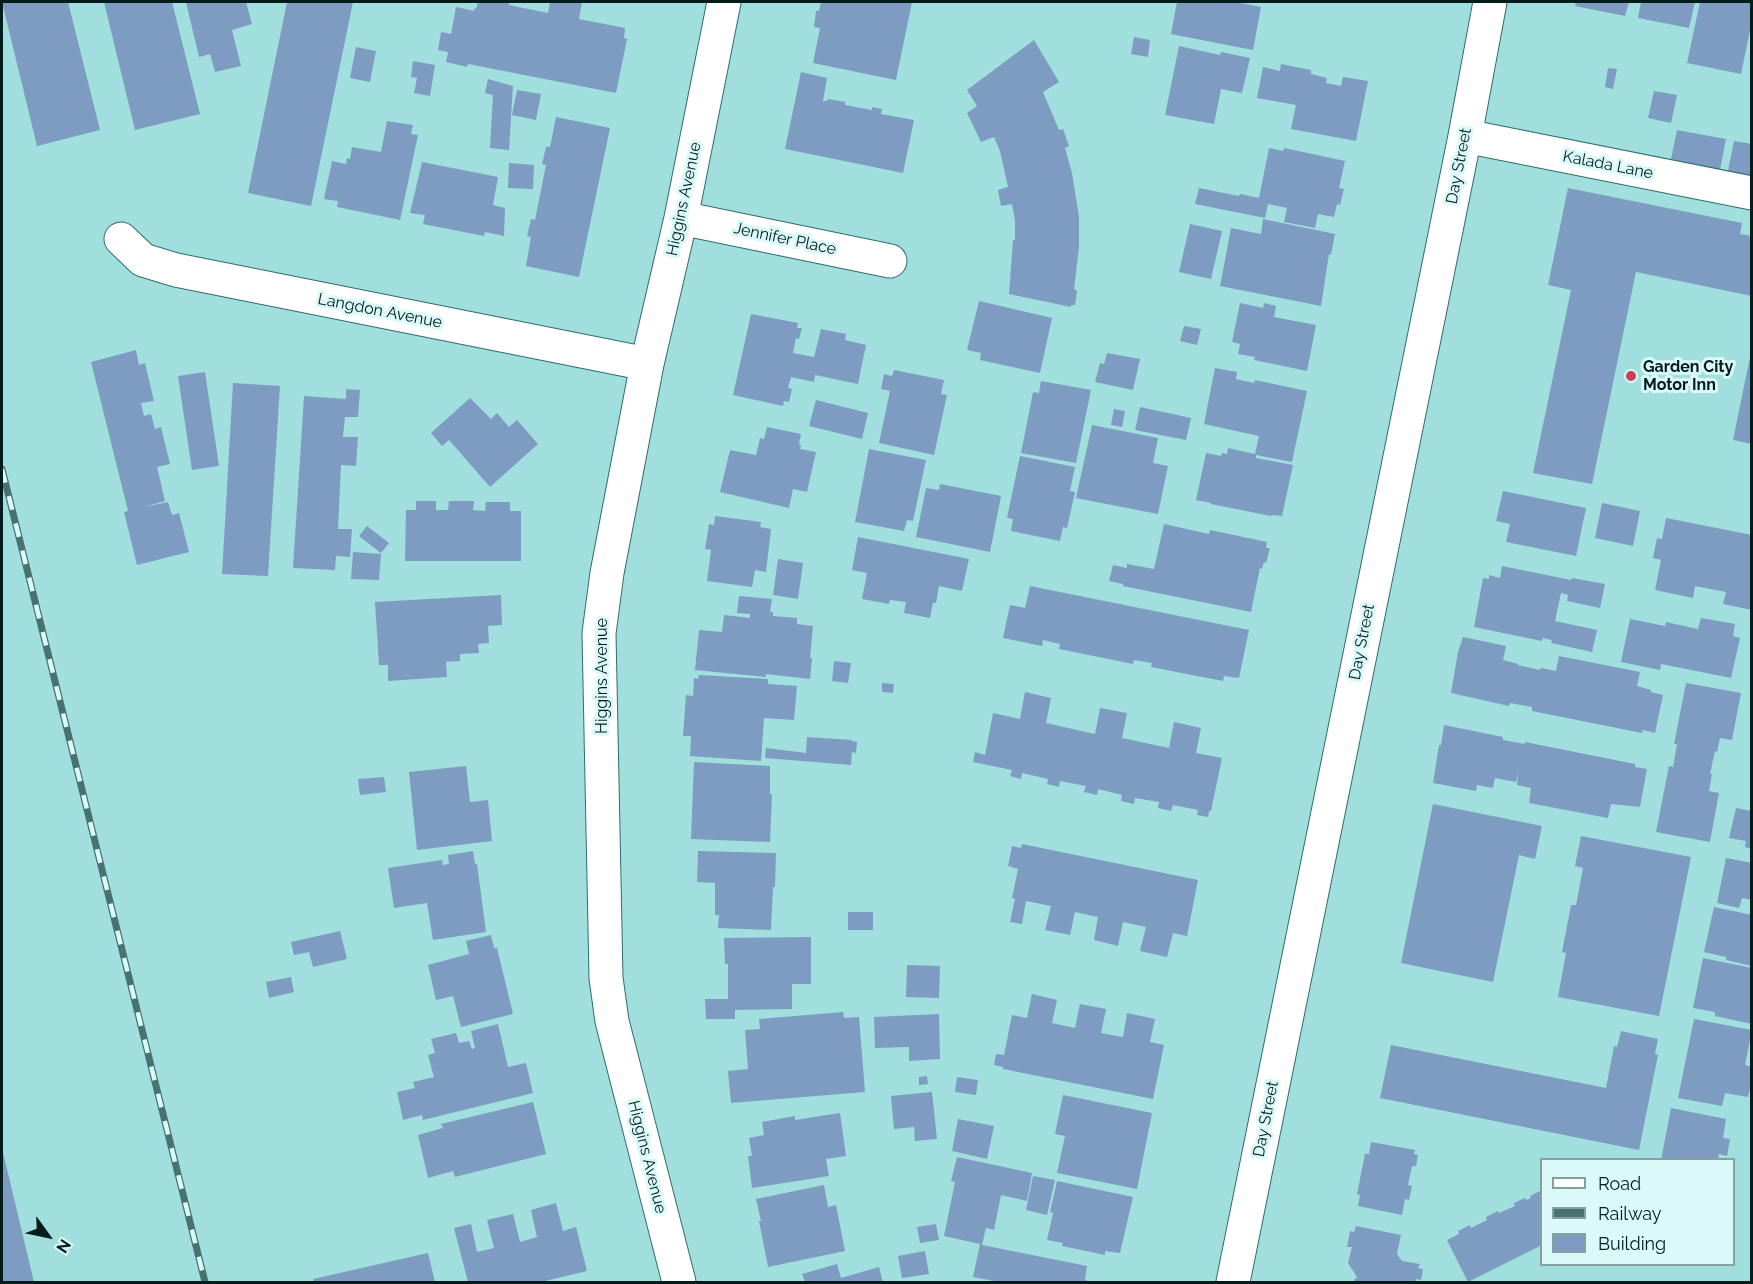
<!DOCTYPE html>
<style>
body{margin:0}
#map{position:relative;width:1753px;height:1284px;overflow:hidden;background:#a0dfde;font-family:Raleway,sans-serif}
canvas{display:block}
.frame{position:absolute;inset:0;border:3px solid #021c1c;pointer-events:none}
.legend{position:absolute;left:1540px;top:1158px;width:195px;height:108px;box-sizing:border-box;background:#dbf9f8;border:2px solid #84a1a0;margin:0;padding:8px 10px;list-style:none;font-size:18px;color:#021c1c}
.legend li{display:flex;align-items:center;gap:12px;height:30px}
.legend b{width:30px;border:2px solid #84a1a0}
.north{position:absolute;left:18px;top:1206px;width:60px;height:60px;-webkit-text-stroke:4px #dbf9f8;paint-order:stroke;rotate:123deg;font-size:16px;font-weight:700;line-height:24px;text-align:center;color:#021c1c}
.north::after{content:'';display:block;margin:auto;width:21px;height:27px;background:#021c1c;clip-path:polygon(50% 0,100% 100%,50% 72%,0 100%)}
</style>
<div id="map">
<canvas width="1753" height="1284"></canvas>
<div class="frame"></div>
<ul class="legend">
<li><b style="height:8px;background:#fff"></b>Road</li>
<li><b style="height:8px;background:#487272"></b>Railway</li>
<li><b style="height:16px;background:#7e9cc1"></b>Building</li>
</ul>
<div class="north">N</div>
</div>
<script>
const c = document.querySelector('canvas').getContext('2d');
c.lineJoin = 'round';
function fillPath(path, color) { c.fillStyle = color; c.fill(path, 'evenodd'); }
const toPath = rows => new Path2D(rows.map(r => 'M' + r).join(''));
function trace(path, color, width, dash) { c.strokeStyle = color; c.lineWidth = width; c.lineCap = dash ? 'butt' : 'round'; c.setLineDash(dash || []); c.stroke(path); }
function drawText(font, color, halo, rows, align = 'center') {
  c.font = font + ' Raleway,sans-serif'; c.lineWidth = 6; c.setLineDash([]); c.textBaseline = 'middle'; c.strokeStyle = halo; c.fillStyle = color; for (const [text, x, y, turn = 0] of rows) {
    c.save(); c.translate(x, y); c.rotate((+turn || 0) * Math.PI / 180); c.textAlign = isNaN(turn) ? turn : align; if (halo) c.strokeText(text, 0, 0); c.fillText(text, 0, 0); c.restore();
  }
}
const building = toPath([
 [2,2,68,2,100,130,37,146],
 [104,2,172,2,200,114,135,130],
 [186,2,246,2,252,24,232,30,241,66,215,72,210,54,199,57],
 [287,2,353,2,311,206,248,193],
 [478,2,509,2,509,5,548,13,550,2,582,2,579,19,625,28,624,38,627,39,616,93,468,64,467,67,446,62,448,52,438,50,441,32,451,34,456,7,474,11,474,8,476,9],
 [821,2,912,2,896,80,813,63,820,28,814,27,816,11,819,11],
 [1177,2,1236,2,1261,7,1253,50,1171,34],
 [1576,2,1629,2,1625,16,1575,6],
 [1641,2,1695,2,1689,28,1638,18],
 [1700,2,1752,2,1752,21,1741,74,1687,63],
 [1134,37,1150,40,1148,57,1131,54],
 [1034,40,1059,82,1043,92,1059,130,1063,129,1069,146,1065,148,1072,173,1079,217,1079,247,1074,289,1077,291,1075,305,1071,305,1071,307,1009,294,1013,240,1015,240,1015,221,1012,204,1001,206,998,190,1008,187,1000,151,994,137,981,142,967,113,977,106,967,90],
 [1179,46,1220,55,1221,52,1250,58,1242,93,1221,89,1214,124,1165,115],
 [356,47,376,51,370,82,350,78],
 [413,61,435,65,430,96,414,93,417,78,411,77],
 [1281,64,1311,70,1311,74,1327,78,1326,83,1341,86,1343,77,1368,81,1356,141,1291,129,1296,105,1257,98,1263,67,1280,71],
 [1608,68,1617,69,1613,89,1605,87],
 [801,72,827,78,823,101,827,101,828,99,845,102,845,105,872,110,872,107,882,109,881,114,914,120,903,173,785,149],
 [488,79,513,86,509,150,490,148,493,95,485,93],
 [517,90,541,94,536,120,512,115],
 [1654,91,1677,95,1671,123,1648,118],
 [556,117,610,128,579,277,526,266,531,237,527,236,531,219,535,220,546,165,542,164,546,147,550,147],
 [387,121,413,125,411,134,418,135,400,220,337,207,338,201,324,199,332,161,346,164,347,158,350,159,352,147,381,152],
 [1677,130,1726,139,1720,170,1671,159],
 [1734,141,1752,144,1752,176,1728,171],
 [1269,148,1283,151,1284,148,1345,161,1339,188,1344,189,1340,205,1337,204,1334,217,1318,214,1315,228,1284,222,1287,208,1268,204,1265,218,1195,204,1199,188,1239,196,1240,194,1259,198],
 [422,162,498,177,493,205,505,208,504,236,485,232,484,236,423,224,425,215,410,213],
 [509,163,534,165,533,189,508,188],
 [1568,188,1742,223,1740,234,1752,236,1752,296,1636,272,1592,484,1533,473,1571,290,1548,285],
 [1263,219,1335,234,1331,255,1329,254,1321,306,1220,286,1231,228,1261,234],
 [1190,224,1222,231,1211,279,1179,272],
 [979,301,1052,318,1040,373,980,360,981,353,967,350],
 [1240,303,1263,308,1264,303,1276,306,1274,317,1316,325,1307,371,1254,360,1255,357,1238,354,1240,344,1232,342],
 [751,314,798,323,797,328,802,328,799,339,796,338,793,353,814,357,821,329,846,334,845,340,866,345,858,384,815,375,814,382,791,377,788,388,792,389,789,402,784,401,783,406,733,395],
 [1184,326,1201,329,1197,345,1180,341],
 [136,350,139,365,145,363,154,401,141,403,144,416,151,414,155,429,161,427,170,464,157,467,165,501,144,507,168,502,172,515,179,513,189,552,137,565,124,512,128,511,91,362],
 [1107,353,1140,359,1133,390,1095,382,1100,363,1104,364],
 [1750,357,1752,357,1752,444,1733,440],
 [1215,368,1237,372,1236,379,1254,383,1255,380,1307,391,1292,462,1256,455,1256,458,1293,465,1282,516,1272,515,1271,516,1211,504,1211,503,1196,500,1206,453,1221,456,1222,453,1227,454,1228,448,1255,454,1259,436,1204,424],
 [894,370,944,380,941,394,947,395,934,455,879,443,890,391,881,389,884,374,892,376],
 [205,372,219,466,192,470,178,376],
 [1041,381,1091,390,1076,463,1021,453,1033,392,1039,393],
 [233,383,280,386,268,576,222,574],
 [346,389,360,390,358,417,345,417,343,437,358,437,356,466,341,465,338,529,352,529,350,557,336,556,335,570,293,568,304,396,346,399],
 [470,398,491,419,497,413,509,427,517,420,538,444,490,487,449,440,442,446,431,433],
 [816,400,868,413,862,439,809,426],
 [1140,407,1191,418,1186,440,1135,430],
 [1114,409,1125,411,1122,427,1111,425],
 [1092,425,1158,438,1153,463,1168,466,1158,514,1076,498],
 [767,427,801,434,799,444,801,445,800,449,816,452,807,492,793,489,789,508,720,492,730,450,756,455,760,438,764,439],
 [869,449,926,460,913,521,907,520,904,531,855,522],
 [1020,456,1075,467,1070,491,1075,492,1067,528,1063,527,1060,541,1011,531,1013,519,1007,518],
 [940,484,1001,496,990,552,916,537,926,488,939,490],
 [1503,491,1586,508,1576,556,1506,542,1510,524,1496,521],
 [416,501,436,501,436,510,448,510,449,501,474,501,473,510,485,511,486,502,510,502,510,511,521,511,521,561,405,561,406,510,416,510],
 [1602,503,1640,511,1633,546,1595,538],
 [715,516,761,522,760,527,771,529,766,572,755,570,752,587,707,581,711,550,705,549,709,524,714,525],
 [1666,518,1752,535,1752,610,1723,604,1726,592,1695,586,1693,598,1655,590,1661,560,1653,558,1657,538,1662,539],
 [1164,524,1209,534,1210,530,1267,542,1266,548,1270,548,1266,563,1264,562,1262,569,1260,568,1251,612,1123,586,1123,584,1109,581,1113,565,1127,568,1127,564,1154,569],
 [367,526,389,543,381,553,359,536],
 [858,537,969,559,962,591,939,586,936,603,933,603,930,618,904,613,906,602,890,600,889,604,862,599,867,573,852,570],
 [353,552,381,554,379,580,351,579],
 [778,559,803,563,798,599,773,595],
 [1502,566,1571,580,1572,578,1605,584,1600,608,1567,601,1568,595,1561,593,1555,621,1597,630,1592,652,1551,643,1552,640,1543,638,1542,641,1474,627,1483,578,1489,579,1489,575,1500,578],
 [1030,586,1249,630,1239,678,1224,676,1223,681,1151,667,1152,663,1134,660,1133,664,1059,649,1060,644,1043,640,1042,646,1003,638,1010,605,1025,608],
 [501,595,502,625,488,626,489,643,478,644,479,653,460,654,460,661,446,662,447,677,388,681,388,665,379,665,375,602],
 [739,596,772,599,770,612,773,612,773,616,797,618,797,624,813,626,810,658,812,658,810,679,766,674,766,677,695,670,699,630,722,632,724,615,750,618,750,614,737,613],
 [1701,618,1735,624,1733,636,1740,638,1731,678,1661,664,1660,670,1621,662,1630,619,1665,626,1666,622,1698,629],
 [1463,637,1506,646,1503,660,1518,664,1518,665,1540,670,1541,668,1556,671,1559,656,1640,672,1637,686,1651,690,1651,692,1663,695,1655,733,1643,730,1642,733,1532,711,1532,707,1510,703,1509,706,1451,693,1458,652],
 [834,661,851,663,848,683,832,681],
 [699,675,768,679,768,684,797,686,794,720,764,718,761,761,690,756,691,736,683,736,686,695,693,696,694,678,698,679],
 [882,683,894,684,893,693,882,692],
 [1686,683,1741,693,1732,740,1720,738,1717,752,1715,751,1710,774,1712,774,1709,791,1719,793,1710,842,1656,832,1669,766,1673,767,1677,744,1674,744],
 [1025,692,1051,698,1046,723,1095,734,1100,708,1127,713,1122,738,1169,748,1174,722,1201,728,1196,753,1222,758,1211,811,1209,811,1208,817,1197,815,1198,810,1173,805,1171,811,1158,808,1159,802,1135,798,1134,804,1121,801,1122,795,1098,789,1097,795,1084,792,1086,786,1060,781,1059,787,1047,784,1048,779,1022,773,1021,779,1010,776,1012,770,973,762,975,752,985,755,993,713,1020,719],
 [1444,725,1503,737,1503,740,1525,744,1525,742,1635,764,1635,767,1647,769,1640,807,1611,804,1608,818,1529,803,1531,788,1517,785,1518,772,1516,782,1495,778,1493,788,1477,785,1476,791,1433,783,1439,745,1441,745],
 [807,737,852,740,852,741,857,742,856,753,852,752,851,765,765,758,766,748,806,753],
 [694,762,770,766,770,794,772,794,770,842,691,839],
 [466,766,470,802,488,800,492,841,417,850,409,772],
 [384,777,386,792,360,795,358,779],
 [1433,804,1542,826,1535,859,1519,855,1493,982,1401,963],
 [1736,808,1752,811,1752,849,1745,847,1746,841,1729,838],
 [1581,836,1691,857,1659,1016,1558,997,1566,953,1562,952,1571,905,1576,905,1583,868,1575,866],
 [1022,844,1198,880,1187,936,1173,933,1167,957,1140,951,1146,927,1123,922,1118,946,1094,940,1098,917,1075,912,1070,935,1045,930,1051,906,1026,901,1022,924,1010,922,1015,899,1012,898,1018,869,1008,866,1012,846,1021,848],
 [473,851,475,864,477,864,486,932,433,940,427,903,394,908,388,868,442,860,443,865,449,864,448,855],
 [698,851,776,853,775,887,773,887,771,930,718,928,719,915,715,915,715,883,697,882],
 [1726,858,1752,863,1752,900,1742,898,1739,908,1717,903],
 [1714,907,1752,915,1752,966,1726,960,1726,957,1704,952],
 [848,912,873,912,873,930,848,930],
 [340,931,347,959,313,967,309,952,294,955,291,942],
 [491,935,494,948,497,948,513,1014,461,1027,453,996,436,1000,428,965,469,954,466,941],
 [811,937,811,984,792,984,792,1009,735,1010,735,1019,706,1019,705,999,728,999,728,964,725,964,724,938],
 [1703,958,1752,968,1752,1024,1715,1016,1715,1012,1693,1008],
 [907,965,940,966,939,998,906,997],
 [291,977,294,992,269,998,266,982],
 [1032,994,1057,1000,1052,1023,1075,1028,1080,1004,1106,1009,1101,1033,1123,1037,1127,1013,1155,1019,1150,1042,1164,1045,1153,1099,1003,1069,1003,1067,994,1065,996,1054,1004,1055,1012,1015,1027,1018],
 [843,1012,844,1018,859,1017,865,1092,731,1103,728,1071,748,1069,745,1030,760,1029,759,1019],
 [939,1014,940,1059,909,1061,909,1047,875,1048,874,1017],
 [1694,1019,1752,1030,1745,1065,1752,1067,1752,1080,1748,1097,1725,1093,1722,1106,1678,1098],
 [498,1024,508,1067,526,1063,533,1093,423,1120,422,1115,403,1120,397,1092,415,1088,413,1082,434,1077,428,1055,435,1053,431,1039,456,1033,459,1043,469,1041,472,1049,475,1048,471,1031],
 [1621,1031,1658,1039,1655,1054,1658,1055,1639,1150,1380,1098,1391,1045,1606,1088,1614,1046,1617,1047],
 [927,1076,928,1084,919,1085,919,1077],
 [957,1077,978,1080,976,1095,955,1092],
 [932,1092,937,1139,915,1141,914,1127,894,1129,891,1096],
 [1063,1095,1152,1113,1137,1189,1057,1173,1065,1136,1055,1134],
 [533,1102,546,1154,455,1177,453,1171,428,1178,418,1135,443,1128,441,1124],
 [1671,1108,1726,1119,1723,1138,1730,1139,1727,1156,1719,1154,1718,1160,1661,1160],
 [840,1113,846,1156,826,1159,829,1176,752,1188,748,1156,752,1156,749,1138,764,1135,762,1122,795,1116,795,1120],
 [958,1119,994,1126,987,1159,952,1151],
 [1371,1142,1415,1150,1414,1154,1418,1155,1416,1166,1412,1166,1408,1185,1412,1186,1409,1200,1405,1199,1402,1215,1358,1206,1360,1195,1357,1194,1365,1154,1369,1154],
 [2,1148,34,1282,2,1282],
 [957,1157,1032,1173,1027,1201,1001,1195,994,1230,986,1228,982,1245,1087,1266,1085,1280,1091,1282,999,1282,973,1277,980,1244,944,1236,955,1182,951,1181],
 [1033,1176,1055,1180,1047,1215,1026,1210],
 [1057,1181,1133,1197,1120,1253,1105,1251,1105,1255,1062,1246,1063,1243,1047,1240,1053,1213,1050,1212],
 [824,1185,828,1207,836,1205,845,1251,768,1267,759,1221,761,1221,756,1199],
 [1542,1190,1542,1245,1468,1282,1447,1240,1459,1234,1458,1231,1470,1225,1471,1228,1487,1220,1486,1217,1498,1211,1499,1213,1515,1206,1514,1203,1525,1198,1526,1200,1531,1198,1530,1196],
 [556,1203,563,1231,576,1227,587,1271,541,1282,468,1282,454,1228,471,1224,477,1252,494,1248,487,1220,513,1214,520,1242,537,1237,531,1210],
 [936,1224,939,1240,920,1243,917,1227],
 [1356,1226,1401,1235,1397,1254,1402,1261,1420,1264,1418,1268,1423,1269,1421,1280,1416,1279,1416,1282,1356,1282,1354,1280,1357,1277,1348,1263,1352,1247,1347,1247,1350,1231,1354,1232],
 [925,1251,929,1274,902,1278,898,1256],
 [428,1253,435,1282,314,1282,313,1279],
 [837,1264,841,1278,879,1267,883,1282,805,1282,802,1274]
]);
const street = toPath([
 [1465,136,1752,193],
 [681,218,890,261],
 [121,239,143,260,176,270,647,364],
 [679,1282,612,1021,606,978,599,633,607,573,647,364,681,218,724,2],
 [1233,1282,1465,136,1490,2]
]);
const rail = toPath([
 [2,469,205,1282]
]);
const markers = [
 [1631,376,6,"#cd3d57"]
];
const streetNames = [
 ["Kalada Lane",1608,165,11],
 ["Day Street",1459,166,-79],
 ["Higgins Avenue",684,199,-78],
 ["Jennifer Place",785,239,12],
 ["Langdon Avenue",380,311,11],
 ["Day Street",1362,642,-79],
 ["Higgins Avenue",602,676,-90],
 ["Day Street",1266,1119,-79],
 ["Higgins Avenue",647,1157,76]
];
const poiNames = [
 ["Garden City",1643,367],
 ["Motor Inn",1643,385]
];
fillPath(building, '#7e9cc1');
trace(street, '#2f6e6d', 35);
trace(street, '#fff', 33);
trace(rail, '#487272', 7);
trace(rail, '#dbf9f8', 4.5, [14]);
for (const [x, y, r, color] of markers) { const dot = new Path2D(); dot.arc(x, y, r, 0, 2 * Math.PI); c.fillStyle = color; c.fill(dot); trace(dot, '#dbf9f8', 2); }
drawText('16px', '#021c1c', '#dbf9f8', streetNames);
drawText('bold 16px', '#021c1c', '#dbf9f8', poiNames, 'left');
</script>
